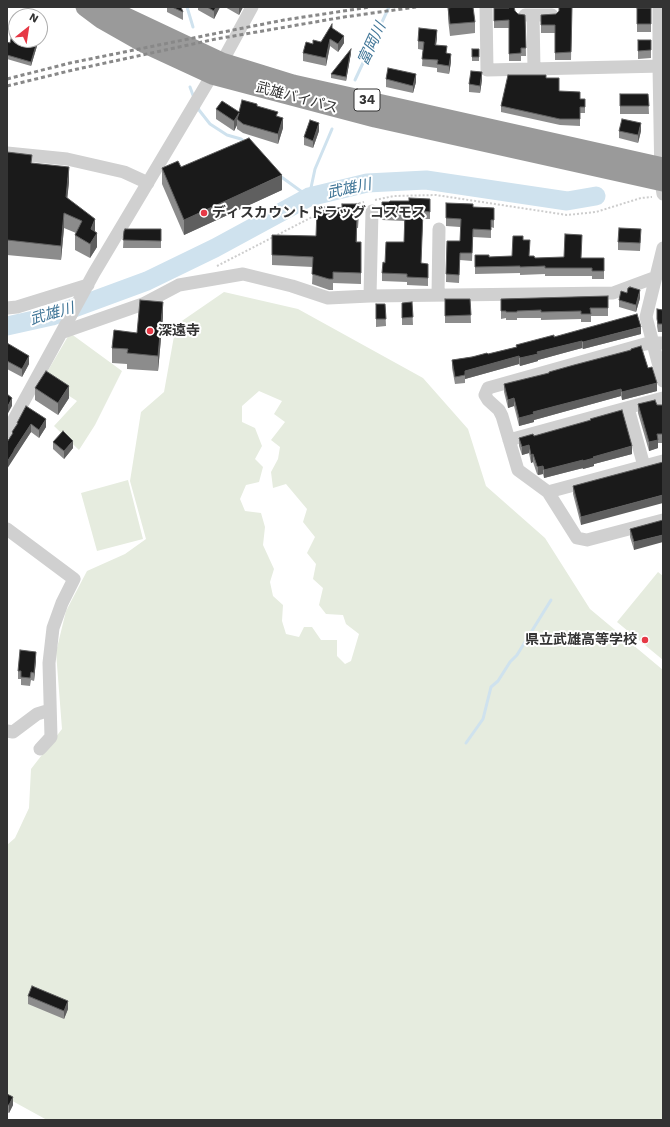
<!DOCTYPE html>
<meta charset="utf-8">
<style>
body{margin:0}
#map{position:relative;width:670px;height:1127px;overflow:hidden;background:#fff;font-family:"Work Sans",sans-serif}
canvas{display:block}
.frame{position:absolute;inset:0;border:8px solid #333;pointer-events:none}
.north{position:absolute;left:8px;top:8px;width:40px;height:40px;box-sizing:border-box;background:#fff;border:1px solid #adadad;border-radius:50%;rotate:30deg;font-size:11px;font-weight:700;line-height:16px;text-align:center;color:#333}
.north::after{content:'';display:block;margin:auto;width:14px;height:18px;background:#e63946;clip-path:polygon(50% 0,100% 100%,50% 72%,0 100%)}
</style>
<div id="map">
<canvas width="670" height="1127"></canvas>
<div class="frame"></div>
<div class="north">N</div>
</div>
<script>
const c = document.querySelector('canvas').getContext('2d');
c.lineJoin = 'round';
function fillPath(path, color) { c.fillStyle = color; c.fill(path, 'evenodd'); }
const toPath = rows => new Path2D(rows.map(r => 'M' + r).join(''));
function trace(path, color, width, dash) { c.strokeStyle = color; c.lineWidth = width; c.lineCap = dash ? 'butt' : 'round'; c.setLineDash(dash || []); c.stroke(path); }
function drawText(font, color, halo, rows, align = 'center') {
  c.font = font + ' "Work Sans","Noto Sans JP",sans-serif'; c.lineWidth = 4; c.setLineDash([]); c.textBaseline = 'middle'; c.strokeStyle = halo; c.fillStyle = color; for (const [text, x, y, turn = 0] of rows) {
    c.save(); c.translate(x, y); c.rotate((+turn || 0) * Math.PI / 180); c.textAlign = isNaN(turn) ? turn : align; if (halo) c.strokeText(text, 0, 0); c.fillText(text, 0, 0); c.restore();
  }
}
const green = toPath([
 [224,292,298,309,423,378,468,429,486,486,545,538,590,609,663,670,663,1120,47,1120,7,1098,7,845,15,838,29,808,31,769,62,729,56,652,66,611,87,571,125,554,146,539,130,481,141,412,164,392,176,325],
 [259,391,282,401,274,414,285,422,271,440,280,447,278,459,271,472,273,488,286,484,307,509,303,522,315,537,307,553,316,564,313,579,323,588,319,605,326,614,343,615,346,624,359,634,351,661,345,664,337,656,337,640,321,640,312,627,304,627,299,637,286,634,282,621,283,605,273,596,270,582,274,569,263,545,265,527,261,513,245,511,240,499,246,485,259,482,263,467,255,459,262,446,255,428,242,422,242,406],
 [70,333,122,371,95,425,79,450,54,426,77,401,43,379],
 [128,480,143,539,97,551,81,493],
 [658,572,663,576,663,660,617,622]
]);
const stream = toPath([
 [187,7,193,27],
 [355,80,389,7],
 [190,87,194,98],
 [198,107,199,110,210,124,227,135,241,139,246,143],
 [280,176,309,197,315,169,332,129],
 [466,743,483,719,491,687,498,681,510,662,517,655,551,600]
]);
const river = toPath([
 [7,326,52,316,147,281,215,248,309,197,367,183,426,180,567,201,596,196]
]);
const path = toPath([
 [375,200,394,196,436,195,567,215,596,212,641,198,652,197],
 [351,205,364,202],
 [217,266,318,214]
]);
const minor = toPath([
 [486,7,487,70,663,66],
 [659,7,659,66,661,182,663,194],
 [525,15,552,15],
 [533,15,534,69],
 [7,153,67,159,124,172,148,183],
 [663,248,646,317,663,381],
 [438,295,439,229],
 [370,296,372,211],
 [7,308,17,307,88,285],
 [63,332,143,304,179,285,243,274,292,286,328,298,370,296,613,293,656,277],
 [663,343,652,343,645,344,488,388,485,395,488,400,499,410,502,416,518,470,548,492,577,538,587,540,663,520],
 [628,408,644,466],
 [7,432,94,273,212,75,222,62,252,7],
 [509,440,663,398],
 [548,492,663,461],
 [7,529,74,579,62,603,53,628,49,663,51,737,40,749],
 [7,731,13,732,37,714,50,710]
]);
const highway = toPath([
 [85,7,101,19,145,44,212,75,375,118,663,182],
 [105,7,222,62,293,84,663,167]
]);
const rail = toPath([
 [7,79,70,63,218,33,284,20,370,7],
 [7,86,73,70,216,39,344,17,416,7]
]);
const wall = toPath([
 [166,7,181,7,183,12,183,20,167,12,167,7],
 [198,7,220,7,214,19,198,10],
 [225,7,243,7,239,15],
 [572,7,571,60,555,60,555,33,541,33,541,15,556,14,559,11],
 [448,8,475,22,475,33,450,36,448,19],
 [494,8,515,11,518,14,525,15,526,56,521,56,521,61,509,61,509,28,494,28],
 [637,8,651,8,651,32,637,32],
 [332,28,344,43,338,52,330,46,326,66,303,61,303,53,313,44,321,42],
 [437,38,436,45,447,53,451,62,449,74,437,72,437,68,422,66,423,50,418,49,418,41],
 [638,40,651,40,651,58,638,59],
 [7,42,37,46,31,66,7,59],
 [472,49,479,49,479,61,472,61],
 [351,53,346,81,331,78,331,74],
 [546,78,559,91,580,99,585,99,585,113,580,113,580,126,560,125,501,112,501,106],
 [386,79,416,82,413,93,386,87],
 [482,80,480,93,469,92,469,84],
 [620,94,648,94,649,114,620,114],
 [257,106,278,116,283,128,278,144,243,133,237,129,237,125,234,131,216,119,216,109,239,112],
 [319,131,313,148,304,145,304,137],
 [619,131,641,131,638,143,619,138],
 [7,152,32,163,69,182,67,198,95,232,97,247,90,258,75,250,75,235,76,233,64,228,61,260,7,255],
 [181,167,282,190,184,235,162,184,162,168],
 [430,199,430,219,423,219,421,263,428,271,428,286,407,285,407,282,382,281,382,273,385,263,404,242,404,221,382,220,382,212,389,202,409,201],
 [446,203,473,207,494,208,494,228,491,227,491,238,473,237,472,261,460,260,459,283,446,282,447,241,460,241,460,227,446,226],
 [359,215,358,228,357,228,357,242,361,242,361,284,333,283,333,290,329,290,312,284,313,267,272,265,272,255,316,236],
 [161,229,161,248,123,248,124,231],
 [641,236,640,251,618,250,618,242],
 [523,240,529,256,535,258,582,258,604,271,604,279,592,279,592,276,545,276,545,274,520,275,520,273,475,274,475,255,489,257,512,256],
 [608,296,608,316,591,316,591,322,581,322,581,319,541,320,541,318,517,318,517,320,506,320,506,318,501,319,501,299],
 [640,298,636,312,619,307,619,300],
 [445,299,470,299,471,323,445,323],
 [412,302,413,325,402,325,402,303],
 [376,304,385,304,386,326,376,327],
 [657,309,663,310,663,332,658,332,657,326],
 [163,317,158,371,127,369,127,364,112,363,112,348],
 [641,334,583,349,582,348,538,360,538,361,520,366,519,364,465,379,465,383,455,384,452,368,452,360,488,354,516,347,516,345,554,337],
 [7,343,29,364,22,377,7,369],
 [648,368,657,391,622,400,621,396,534,420,534,422,519,426,514,406,508,408,504,392,504,384],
 [35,388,69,398,58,415,35,400],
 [638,404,663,405,663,443,658,443,658,448,649,451,638,413],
 [590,419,632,454,594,464,594,466,583,469,583,468,544,478,543,474,538,475,537,474,533,462,531,463,529,453,522,455,519,446,519,438,534,436,590,421],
 [17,423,46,427,39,438,31,432,14,457,14,459,12,432,17,424],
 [53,442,73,448,64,459,53,449],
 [663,462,581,525,573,494,573,486],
 [663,520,634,550,630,537,630,529],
 [36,660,34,681,31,680,30,686,21,685,21,679,18,679,18,671],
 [28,996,68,1009,64,1019,28,1004],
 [7,1094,13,1105,9,1113,7,1112]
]);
const shadedWall = toPath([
 [216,7,220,7,214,19,214,11],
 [239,7,243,7,239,15],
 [437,30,437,38,435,52,435,45],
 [344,36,344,43,338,52,338,44],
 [330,39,330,46,326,66,326,58],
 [37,42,37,46,31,66,31,62],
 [351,49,351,53,346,81,346,77],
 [451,54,451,62,449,74,449,66],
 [482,72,482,80,480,93,480,86],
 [416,74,416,82,413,93,413,86],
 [239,113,237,119,237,125,234,131,234,121],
 [283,118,283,128,278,144,278,134],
 [319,123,319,131,313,148,313,141],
 [641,123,641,131,638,143,638,135],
 [69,167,69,182,66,211,66,197],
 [282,175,282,190,184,235,184,220],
 [64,213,64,228,61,260,61,246],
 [95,219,95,234,97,233,97,247,90,258,91,229],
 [640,290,640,298,636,312,636,305],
 [163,302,163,317,158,371,158,356],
 [641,327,641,334,583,349,583,342],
 [582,341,582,348,538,360,538,361,520,366,520,358,537,352],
 [29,356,29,364,22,377,22,369],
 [519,356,519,364,465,379,465,371],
 [657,383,657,391,622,400,622,392],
 [69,386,69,398,58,415,58,403],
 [621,389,621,396,534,420,534,422,519,426,519,418,533,412],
 [12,398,12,406,7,415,7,408],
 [514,398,514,406,508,408,508,400],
 [46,419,46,427,39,438,39,430],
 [31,424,31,432,7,469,7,462,14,450],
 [658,440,658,448,649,451,649,442],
 [73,441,73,448,64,459,64,451],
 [529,445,529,453,522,455,522,447],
 [632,446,632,454,594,464,594,466,583,469,583,461,593,457],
 [533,454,533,462,531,463,531,455],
 [583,460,583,468,544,478,544,470],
 [543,466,543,474,538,475,538,467],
 [663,495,663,503,581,525,581,517],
 [663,535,663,542,634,550,634,542],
 [36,652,36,660,34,681,34,673],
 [68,1001,68,1009,64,1019,64,1011],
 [13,1097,13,1105,9,1113,9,1105]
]);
const building = toPath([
 [172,7,181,7,183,12,172,7],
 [207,7,216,7,214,11,207,7],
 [454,7,473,7,475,22,450,24,448,8,454,7],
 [509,7,514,7,515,11,518,14,525,15,526,48,521,48,521,53,509,54,509,20,494,21,494,8,509,8,509,7],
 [559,7,572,7,571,52,555,53,555,25,541,25,541,15,556,14,559,11,559,7],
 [637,8,651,8,651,24,637,24,637,8],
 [332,24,332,28,344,36,338,44,330,39,326,58,303,53,306,42,313,44,313,40,321,42,332,24],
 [419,28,437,30,435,45,447,46,446,53,451,54,449,66,437,64,438,60,422,59,424,42,418,41,419,28],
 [12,35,16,36,16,40,30,40,37,42,31,62,7,55,7,42,10,43,12,35],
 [638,40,651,40,651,50,638,51,638,40],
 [351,49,346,77,331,74,351,49],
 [472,49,479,49,479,57,472,57,472,49],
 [388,68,416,74,413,86,386,79,388,68],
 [471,71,482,72,480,86,469,84,471,71],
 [508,75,546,75,546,78,559,78,559,91,580,92,580,99,585,99,585,107,580,107,580,119,560,119,501,106,508,75],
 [620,94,648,94,649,106,620,106,620,94],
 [242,100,257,104,257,106,278,112,276,116,283,118,278,134,243,124,237,119,239,113,234,121,216,109,222,101,239,112,242,100],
 [622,119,641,123,638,135,619,131,622,119],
 [310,120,319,123,313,141,304,137,310,120],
 [249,138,282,175,184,220,162,168,178,161,181,167,249,138],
 [7,152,32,155,31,163,69,167,66,197,95,219,91,229,97,233,90,244,75,235,82,221,64,213,61,246,7,240,7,152],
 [409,198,430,199,430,212,423,211,421,263,428,264,428,278,407,277,407,274,382,273,383,262,385,263,386,242,404,242,405,213,382,212,382,202,389,202,390,201,409,201,409,198],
 [446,203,473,204,473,207,494,208,494,220,491,220,491,230,473,229,472,253,460,253,459,275,446,274,447,241,460,241,461,219,446,218,446,203],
 [342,204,359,204,358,217,357,217,356,242,361,242,361,273,333,272,333,279,329,279,312,274,313,257,272,255,272,235,316,236,317,210,323,211,324,207,342,208,342,204],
 [619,228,641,229,640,243,618,242,619,228],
 [125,229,161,229,161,241,123,240,124,231,125,229],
 [565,234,582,235,581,258,604,258,604,271,592,271,592,268,545,268,545,266,520,267,520,266,475,267,475,255,489,255,489,257,512,256,513,236,523,236,523,240,530,240,529,256,534,256,535,258,564,257,565,234],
 [630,287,640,290,636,305,619,300,621,291,627,293,628,288,630,287],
 [608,296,608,308,590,308,591,314,581,314,581,311,541,312,541,310,517,311,517,312,506,312,506,311,501,311,501,299,608,296],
 [445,299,470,299,471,315,445,316,445,299],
 [140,300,163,302,158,356,127,353,128,349,112,348,114,330,137,333,140,300],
 [412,302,413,317,402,318,402,303,412,302],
 [376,304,385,304,386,319,376,319,376,304],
 [657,309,663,310,663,324,658,324,657,319,657,309],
 [637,314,641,327,583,342,582,341,537,352,538,354,520,358,519,356,465,371,465,375,455,377,452,360,472,357,487,353,488,354,517,347,516,345,554,335,554,337,637,314],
 [7,343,29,356,22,369,7,361,7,343],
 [641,346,648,368,652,367,657,383,622,392,621,389,533,412,534,414,519,418,514,398,508,400,504,384,549,373,549,372,574,365,631,350,631,349,641,346],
 [46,371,69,386,58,403,35,388,46,371],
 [7,394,12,398,7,408,7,394],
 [655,400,657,405,663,405,663,434,657,434,658,440,649,442,638,404,655,400],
 [26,406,46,419,39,430,31,424,14,450,14,451,7,462,7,442,13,433,12,432,18,423,17,423,26,406],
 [622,410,632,446,593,457,594,458,583,461,583,460,544,470,543,466,538,467,537,466,533,454,531,455,529,445,522,447,519,438,533,434,534,436,591,420,590,419,622,410],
 [63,431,73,441,64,451,53,442,63,431],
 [663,462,663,495,581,517,573,486,663,462],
 [663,520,663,535,634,542,630,529,663,520],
 [20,650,36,652,34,673,31,672,30,678,21,677,21,671,18,671,20,650],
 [32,986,68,1001,64,1011,28,996,32,986],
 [7,1094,13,1097,9,1105,7,1105,7,1094]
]);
const markers = [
 [204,213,4,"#e63946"],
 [150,331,4,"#e63946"],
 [645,640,4,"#e63946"]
];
const shields = [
 [367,100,26]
];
const shieldNames = [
 ["34",367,100]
];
const streetNames = [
 ["武雄バイパス",297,98,15]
];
const poiNames = [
 ["ディスカウントドラッグ コスモス",212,213],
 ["深遠寺",158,331],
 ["県立武雄高等学校",637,640,"right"]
];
const waterNames = [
 ["富岡川",372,44,-65],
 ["武雄川",349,189,-12],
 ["武雄川",52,314,-16]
];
fillPath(green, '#e6ecdf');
trace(stream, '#cfe2ee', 3);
trace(river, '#cfe2ee', 19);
trace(path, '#cdcdcd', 2, [2, 2]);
trace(minor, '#d0d0d0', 13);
trace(highway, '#9a9a9a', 19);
trace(rail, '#888', 3, [4, 3]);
fillPath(wall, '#8c8c8c');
fillPath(shadedWall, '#5f5f5f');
fillPath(building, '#1a1a1a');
trace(building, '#5f5f5f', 1);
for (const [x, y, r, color] of markers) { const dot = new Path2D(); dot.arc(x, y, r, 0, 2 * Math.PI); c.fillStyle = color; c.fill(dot); trace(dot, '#fff', 1.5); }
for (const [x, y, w] of shields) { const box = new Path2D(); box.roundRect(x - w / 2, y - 11, w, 22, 3); c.fillStyle = '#fff'; c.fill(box); trace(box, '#333', 1); }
drawText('bold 13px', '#333', null, shieldNames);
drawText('14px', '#333', '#fff', streetNames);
drawText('bold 14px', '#333', '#fff', poiNames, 'left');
drawText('italic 15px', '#3f7597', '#fff', waterNames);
</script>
